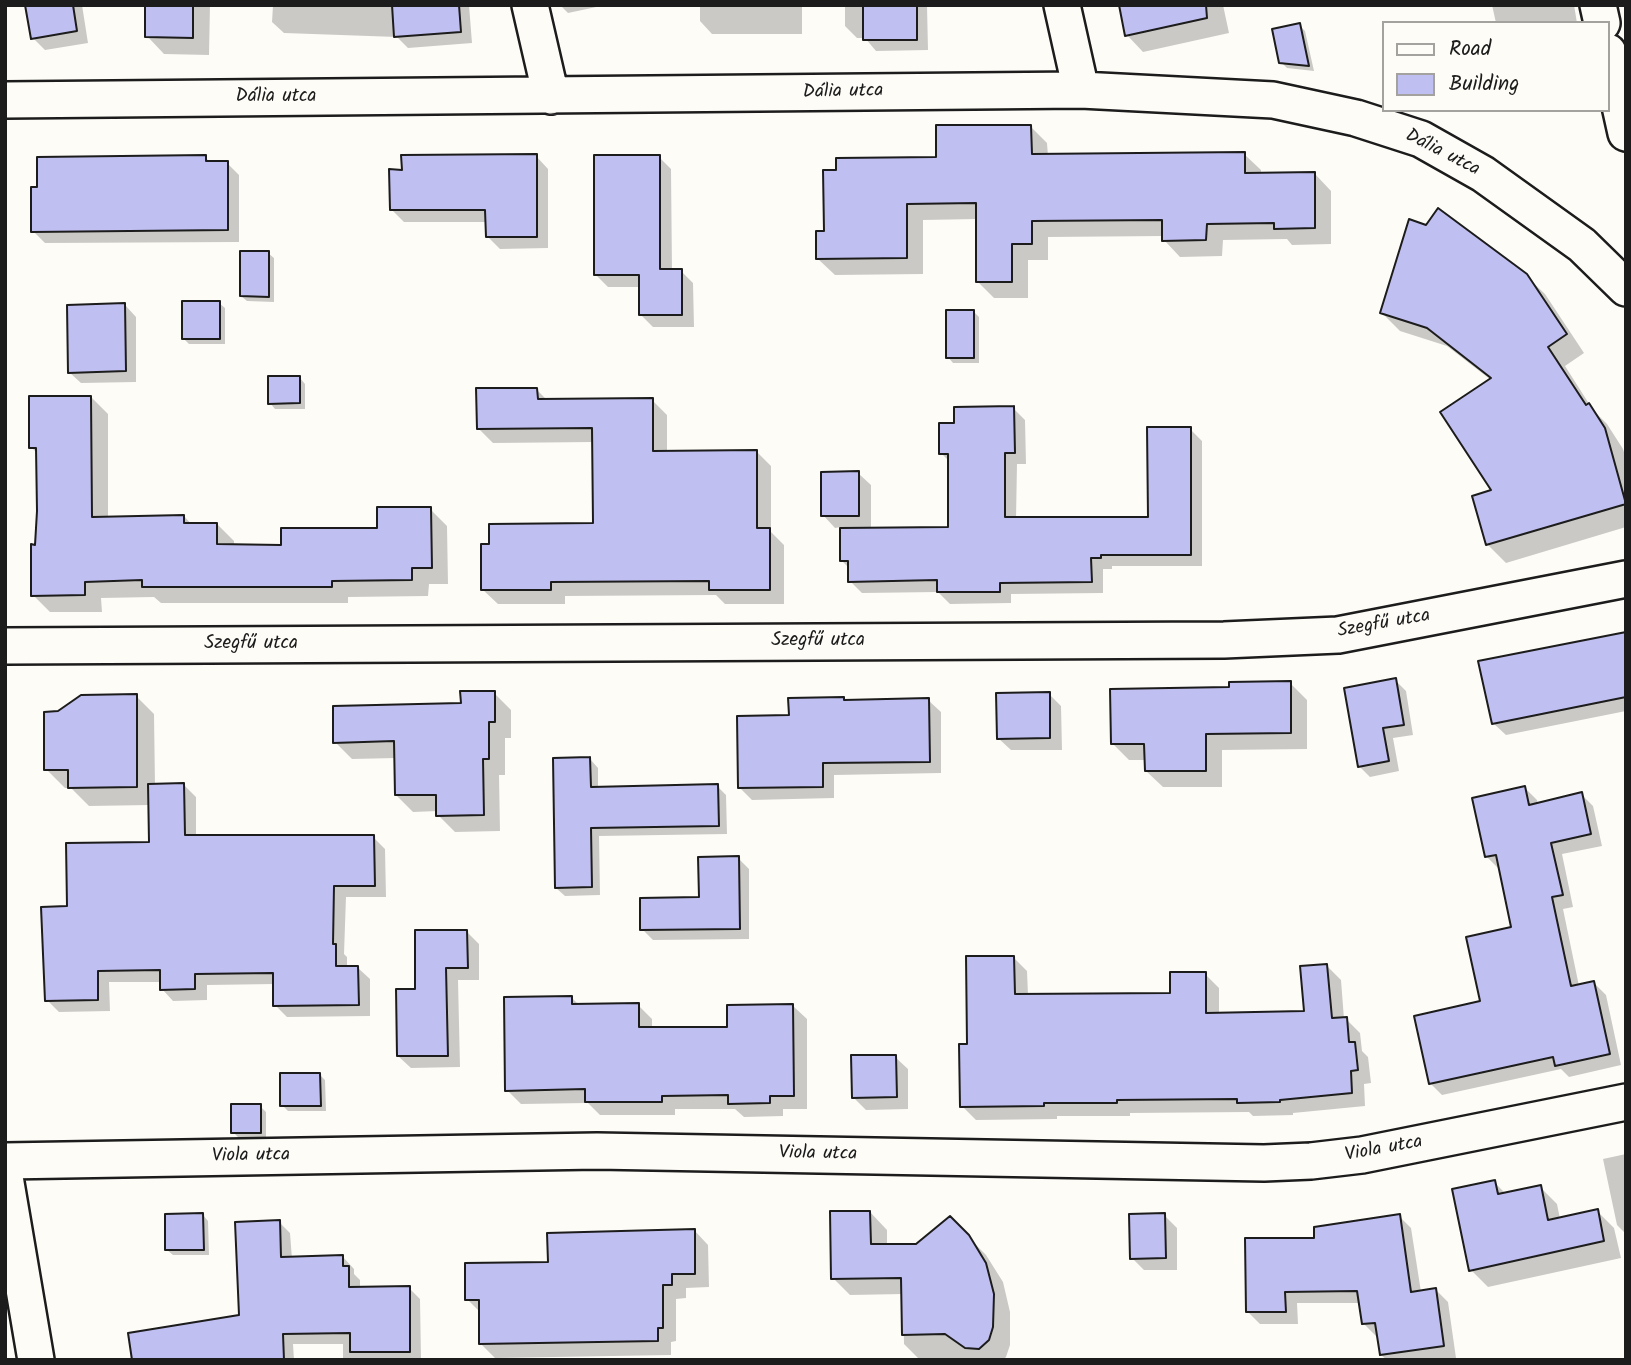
<!DOCTYPE html>
<meta charset="utf-8">
<style>
body{margin:0}
#map{position:relative;width:1631px;height:1365px;overflow:hidden;background:#fdfcf7;font-family:Kalam,sans-serif}
canvas{display:block}
.frame{position:absolute;inset:0;border:7px solid #1c1c1c;pointer-events:none}
.legend{position:absolute;left:1382px;top:21px;width:228px;height:91px;box-sizing:border-box;background:#fdfcf7;border:2px solid #a3a29f;margin:0;padding:9px 12px;list-style:none;font-size:21px;color:#1c1c1c}
.legend li{display:flex;align-items:center;gap:14px;height:35px}
.legend b{width:35px;border:2px solid #a3a29f}
</style>
<div id="map">
<canvas width="1631" height="1365"></canvas>
<div class="frame"></div>
<ul class="legend">
<li><b style="height:9px;background:#fdfcf7"></b>Road</li>
<li><b style="height:19px;background:#c0bff1"></b>Building</li>
</ul>
</div>
<script>
const c = document.querySelector('canvas').getContext('2d');
c.lineJoin = 'round';
function fillPath(path, color) { c.fillStyle = color; c.fill(path, 'evenodd'); }
const toPath = rows => new Path2D(rows.map(r => 'M' + r).join(''));
function trace(path, color, width, dash) { c.strokeStyle = color; c.lineWidth = width; c.lineCap = dash ? 'butt' : 'round'; c.setLineDash(dash || []); c.stroke(path); }
function drawText(font, color, halo, rows, align = 'center') {
  c.font = font + ' Kalam,sans-serif'; c.lineWidth = 5; c.setLineDash([]); c.textBaseline = 'middle'; c.strokeStyle = halo; c.fillStyle = color; for (const [text, x, y, turn = 0] of rows) {
    c.save(); c.translate(x, y); c.rotate((+turn || 0) * Math.PI / 180); c.textAlign = isNaN(turn) ? turn : align; if (halo) c.strokeText(text, 0, 0); c.fillText(text, 0, 0); c.restore();
  }
}
const shadow = toPath([
 [27,5,82,5,88,43,45,50,33,38],
 [148,5,210,5,209,55,164,54,147,36],
 [273,5,469,5,472,43,408,48,397,37,284,33,272,22],
 [560,5,601,5,601,6,568,13],
 [700,5,802,5,802,34,712,34,700,21],
 [845,5,927,5,928,50,876,51,865,38,857,38,845,26],
 [1121,5,1223,5,1229,33,1143,52,1127,35],
 [1492,5,1574,5,1577,23,1496,23],
 [1299,25,1305,31,1314,71,1287,68,1281,62],
 [1031,127,1047,143,1048,156,1244,154,1261,170,1261,175,1315,174,1331,191,1331,244,1292,245,1287,239,1223,240,1222,256,1180,257,1164,240,1164,236,1048,237,1048,260,1028,260,1028,298,994,298,978,282,977,219,923,220,923,274,835,275,818,259,826,233,938,158],
 [536,156,548,169,548,248,500,249,487,236,487,222,404,222,391,209],
 [205,157,211,163,227,163,239,175,239,242,45,243,33,231],
 [659,157,671,169,672,271,681,271,693,283,694,327,653,327,641,315,641,287,608,287,596,275],
 [268,253,274,258,274,302,247,301,241,296],
 [1525,275,1545,294,1584,353,1565,366,1593,410,1607,424,1623,449,1626,458,1626,527,1506,563,1487,544,1494,491,1491,380,1447,346,1400,331,1382,313],
 [219,303,225,308,225,344,189,344,183,338],
 [125,305,136,317,136,382,81,383,69,372],
 [973,311,979,317,979,363,953,363,948,357],
 [300,378,305,384,305,409,275,409,270,403],
 [537,390,548,401,652,400,667,415,667,452,757,452,771,466,771,532,784,545,784,604,725,604,716,595,565,596,565,604,498,604,483,590,595,525,594,442,493,443,478,428],
 [91,397,108,414,108,518,184,516,192,525,217,524,234,541,234,546,283,547,379,530,430,509,447,526,448,584,429,584,428,596,348,597,348,603,161,603,154,597,101,598,102,612,50,612,33,595,37,546,38,454,31,447],
 [1013,408,1025,420,1026,464,1017,464,1016,519,1150,519,1190,429,1202,441,1202,566,1112,566,1112,569,1103,569,1103,593,1011,594,1011,603,950,604,938,592,862,593,850,581,850,569,842,561,841,527,835,528,823,515,858,473,871,485,871,529,950,528,950,462,941,453,956,424],
 [1626,634,1626,711,1506,735,1493,723],
 [1395,680,1406,691,1413,735,1393,738,1399,771,1370,777,1359,766],
 [1290,683,1307,700,1307,749,1222,750,1222,787,1163,787,1146,771,1146,760,1129,760,1113,744,1231,689],
 [494,693,511,710,511,738,505,738,505,775,499,775,500,831,455,832,438,815,438,811,413,812,396,795,396,758,352,759,335,742],
 [1049,694,1061,706,1062,750,1011,750,998,738],
 [136,696,154,714,155,786,184,785,196,797,196,836,373,837,385,849,386,897,346,897,344,954,347,957,347,968,358,968,370,979,370,1016,287,1017,275,1005,275,984,207,985,207,1000,173,1001,162,989,162,982,109,982,110,1011,59,1012,47,1000,69,908,151,844,150,805,89,806,71,788,65,788,46,769,58,713],
 [928,700,941,712,941,773,834,775,834,798,752,800,740,788,790,717],
 [590,759,598,768,598,788,717,786,726,795,727,834,599,836,600,895,565,896,556,888],
 [1525,788,1537,800,1538,805,1581,794,1593,806,1602,846,1562,854,1573,907,1563,909,1579,986,1594,983,1606,995,1621,1065,1569,1077,1561,1069,1442,1095,1430,1083,1482,1003,1513,928,1500,868,1498,868,1486,856],
 [738,858,749,869,749,939,653,940,642,929,701,899],
 [466,931,479,944,479,980,458,980,460,1067,411,1068,398,1056,417,991],
 [1013,957,1027,971,1028,995,1172,994,1205,974,1219,988,1219,1014,1306,1013,1327,966,1341,980,1344,1019,1346,1019,1360,1033,1362,1051,1368,1057,1371,1083,1364,1084,1365,1106,1293,1113,1293,1115,1253,1116,1249,1112,1130,1113,1130,1116,1057,1116,1057,1119,976,1120,962,1106,969,1046],
 [571,997,580,1006,638,1005,652,1019,652,1029,729,1029,793,1006,807,1019,807,1109,783,1109,783,1116,744,1117,735,1109,675,1109,675,1115,600,1115,588,1103,521,1104,507,1090],
 [895,1057,908,1069,908,1109,866,1110,853,1097],
 [319,1074,325,1080,326,1111,288,1111,282,1105],
 [260,1106,266,1112,266,1138,239,1138,233,1132],
 [1626,1154,1626,1234,1617,1225,1603,1159],
 [1494,1182,1506,1194,1540,1187,1557,1204,1560,1219,1597,1211,1614,1228,1621,1258,1488,1287,1471,1270],
 [870,1212,887,1230,887,1245,917,1245,950,1219,986,1255,1003,1282,1010,1312,1010,1345,1006,1357,1003,1360,920,1360,904,1344,903,1294,850,1295,833,1278],
 [203,1215,208,1221,209,1255,173,1255,167,1250],
 [1164,1215,1177,1228,1177,1270,1144,1270,1132,1258],
 [1399,1216,1411,1228,1421,1292,1436,1290,1448,1302,1456,1358,1387,1360,1381,1355,1379,1336,1376,1336,1364,1324,1361,1303,1297,1303,1298,1324,1260,1324,1248,1312,1316,1240],
 [279,1222,290,1233,292,1259,343,1257,354,1269,354,1274,360,1280,360,1288,409,1288,420,1299,421,1360,343,1360,343,1344,293,1344,294,1360,134,1360,240,1317],
 [694,1230,708,1245,709,1287,686,1288,686,1298,676,1299,676,1341,671,1342,671,1355,495,1358,481,1344,480,1312,467,1299,550,1264]
]);
const building = toPath([
 [25,5,73,5,77,31,31,39,25,5],
 [145,5,193,5,193,38,145,37,145,5],
 [392,5,459,5,461,32,394,37,392,5],
 [863,5,917,5,917,40,863,40,863,5],
 [1119,5,1206,5,1207,18,1125,36,1119,5],
 [1300,23,1309,66,1279,63,1272,29,1300,23],
 [936,125,1031,125,1032,154,1245,152,1245,173,1315,172,1315,228,1274,229,1274,223,1207,224,1206,240,1162,241,1162,220,1032,221,1032,244,1012,244,1012,282,976,282,976,203,907,204,907,258,816,259,816,231,824,231,823,170,836,170,836,158,936,157,936,125],
 [537,154,537,237,486,237,485,210,390,210,389,169,402,170,401,155,537,154],
 [206,155,206,161,228,161,228,230,31,232,31,187,37,187,37,157,206,155],
 [594,155,660,155,660,269,682,269,682,315,639,315,639,275,594,275,594,155],
 [1438,208,1527,274,1567,334,1548,347,1586,405,1589,403,1605,428,1626,504,1486,545,1472,496,1491,490,1440,412,1491,378,1427,328,1380,313,1409,219,1426,225,1438,208],
 [240,251,269,251,269,297,240,296,240,251],
 [182,301,220,301,220,339,182,339,182,301],
 [125,303,126,371,68,373,67,305,125,303],
 [946,310,974,310,974,358,946,358,946,310],
 [268,376,300,376,300,403,268,404,268,376],
 [476,388,537,388,538,399,653,398,653,451,757,450,757,528,770,528,770,590,709,590,709,581,551,582,551,590,481,590,481,544,489,544,489,524,593,523,592,428,477,429,476,388],
 [29,396,91,396,92,517,184,515,184,523,217,523,217,544,281,545,281,528,377,528,377,507,431,507,432,568,412,568,412,580,332,581,332,587,142,587,142,580,85,582,85,595,31,596,31,544,35,545,37,511,36,448,29,448,29,396],
 [1014,406,1015,453,1005,453,1005,517,1148,517,1147,427,1191,427,1191,555,1101,555,1101,558,1091,558,1092,582,1000,583,1000,592,937,592,937,580,848,582,848,561,840,561,840,528,948,527,948,454,939,454,939,423,954,423,954,407,1014,406],
 [859,471,859,516,821,516,821,472,859,471],
 [1626,632,1626,697,1492,724,1478,661,1626,632],
 [1396,678,1404,725,1383,728,1389,761,1358,767,1344,688,1396,678],
 [1291,681,1291,733,1206,734,1206,771,1145,771,1144,744,1111,744,1110,689,1229,687,1229,682,1291,681],
 [460,691,495,691,495,722,489,722,489,759,483,759,484,815,436,816,436,795,395,795,394,741,333,743,333,706,461,703,460,691],
 [1050,692,1050,738,997,739,996,693,1050,692],
 [137,694,137,787,68,788,68,770,44,770,44,712,58,711,81,695,137,694],
 [844,697,844,700,929,698,930,762,823,763,823,787,738,788,737,716,789,715,788,698,844,697],
 [590,757,591,787,718,784,719,826,591,828,592,887,555,888,553,758,590,757],
 [184,783,185,835,374,835,375,886,334,886,333,944,336,944,336,966,358,966,359,1005,273,1006,273,973,195,974,195,989,160,990,160,970,98,971,98,1000,45,1001,41,907,67,906,66,843,149,842,148,784,184,783],
 [1525,786,1529,805,1582,792,1591,834,1551,843,1563,895,1552,897,1571,986,1594,981,1610,1054,1555,1066,1553,1057,1429,1084,1414,1016,1480,1001,1466,937,1511,927,1496,855,1485,857,1472,798,1525,786],
 [739,856,740,929,640,930,640,898,699,897,698,857,739,856],
 [415,930,467,930,468,968,446,968,448,1056,397,1056,396,989,415,989,415,930],
 [966,956,1014,956,1015,994,1170,993,1170,972,1206,972,1206,1013,1304,1011,1300,966,1327,964,1332,1018,1347,1017,1349,1042,1355,1042,1358,1070,1351,1071,1352,1093,1280,1100,1280,1102,1237,1103,1237,1099,1117,1100,1117,1103,1044,1103,1044,1106,960,1107,959,1044,967,1044,966,956],
 [572,996,572,1004,639,1003,639,1027,727,1027,727,1005,793,1004,794,1096,770,1096,770,1103,728,1104,728,1095,662,1096,662,1102,585,1102,585,1089,505,1091,504,997,572,996],
 [851,1055,896,1055,897,1097,852,1098,851,1055],
 [280,1073,320,1073,321,1106,280,1106,280,1073],
 [231,1104,261,1104,261,1133,231,1133,231,1104],
 [1495,1180,1498,1194,1541,1185,1548,1220,1598,1209,1604,1241,1469,1271,1452,1189,1495,1180],
 [830,1211,870,1211,871,1244,916,1244,950,1216,969,1235,986,1263,994,1294,993,1327,989,1340,979,1349,965,1348,945,1334,902,1335,901,1278,831,1279,830,1211],
 [203,1213,204,1250,165,1250,165,1214,203,1213],
 [1165,1213,1166,1258,1130,1259,1129,1214,1165,1213],
 [1400,1214,1411,1292,1436,1288,1444,1346,1380,1355,1375,1323,1362,1324,1357,1291,1285,1292,1286,1312,1246,1312,1245,1238,1314,1238,1314,1227,1400,1214],
 [280,1220,281,1257,343,1255,343,1266,349,1266,349,1287,410,1286,410,1352,350,1352,350,1333,283,1334,284,1360,132,1360,128,1333,239,1315,235,1222,280,1220],
 [695,1229,695,1274,672,1274,672,1285,663,1285,663,1328,658,1328,658,1341,479,1344,479,1300,465,1300,465,1263,548,1262,547,1233,695,1229]
]);
const minor = toPath([
 [530,5,551,96],
 [1062,5,1081,90],
 [1598,5,1602,23],
 [1608,52,1626,133],
 [5,100,1081,90,1273,100,1356,118,1421,139,1483,174,1582,245,1626,288],
 [5,646,1224,640,1338,635,1626,579],
 [5,1161,597,1151,1264,1163,1311,1161,1362,1155,1626,1102],
 [5,1177,36,1360]
]);
const streetNames = [
 ["Dália utca",843,93,-1],
 ["Dália utca",276,98],
 ["Dália utca",1442,154,27],
 ["Szegfű utca",1384,625,-10],
 ["Szegfű utca",818,642],
 ["Szegfű utca",251,645],
 ["Viola utca",1384,1150,-10],
 ["Viola utca",818,1155,1],
 ["Viola utca",251,1157,-1]
];
fillPath(shadow, '#0003');
fillPath(building, '#c0bff1');
trace(building, '#1c1c1c', 2);
trace(minor, '#1c1c1c', 40);
trace(minor, '#fdfcf7', 35);
drawText('19px', '#1c1c1c', '#fdfcf7', streetNames);
</script>
